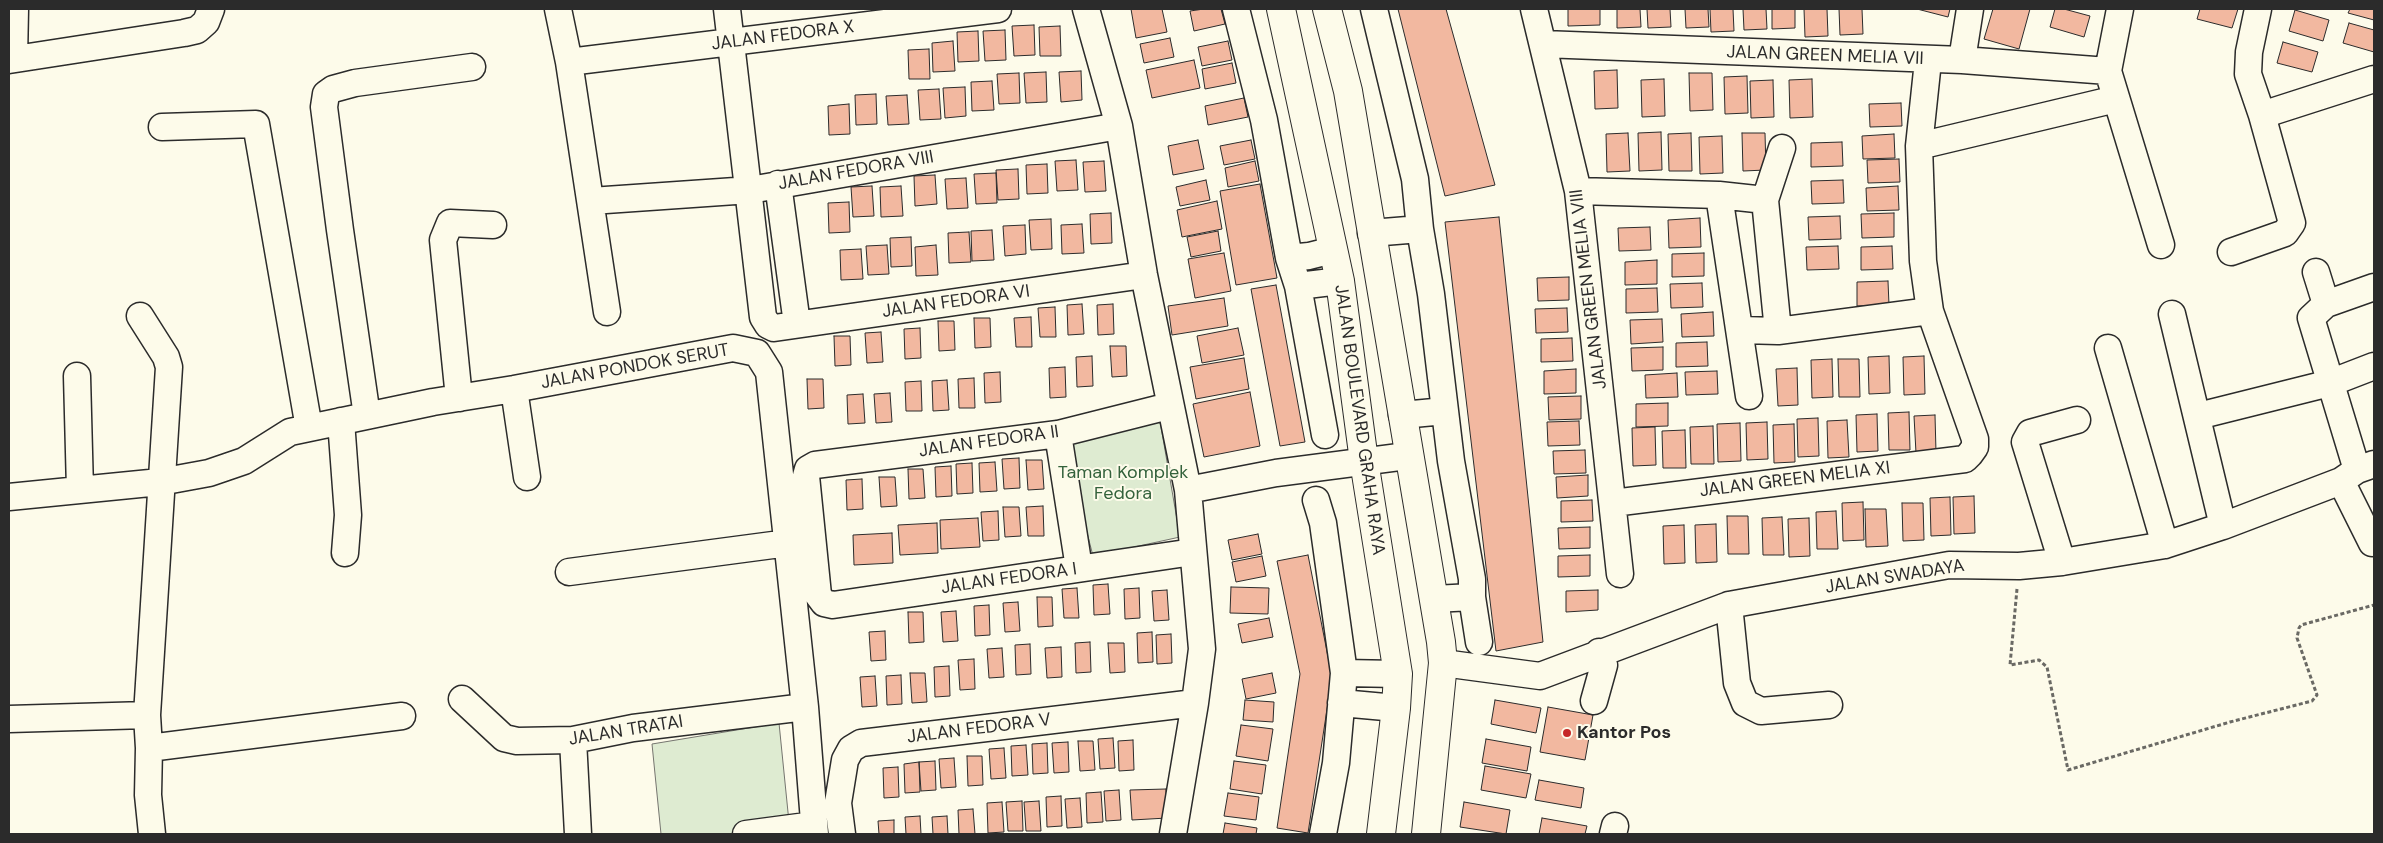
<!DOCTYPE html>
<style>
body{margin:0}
#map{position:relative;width:2383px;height:843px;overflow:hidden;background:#fdfbea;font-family:"DM Sans",sans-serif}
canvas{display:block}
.frame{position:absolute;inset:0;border:10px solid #2b2b2b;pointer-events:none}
</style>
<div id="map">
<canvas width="2383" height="843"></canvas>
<div class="frame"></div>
</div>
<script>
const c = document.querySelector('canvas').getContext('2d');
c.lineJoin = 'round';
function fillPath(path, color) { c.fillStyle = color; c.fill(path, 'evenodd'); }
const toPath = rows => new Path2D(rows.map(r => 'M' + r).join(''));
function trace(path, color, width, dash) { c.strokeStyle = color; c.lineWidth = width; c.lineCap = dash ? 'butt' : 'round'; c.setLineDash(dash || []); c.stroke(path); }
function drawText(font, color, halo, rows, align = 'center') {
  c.font = font + ' "DM Sans",sans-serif'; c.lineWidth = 4; c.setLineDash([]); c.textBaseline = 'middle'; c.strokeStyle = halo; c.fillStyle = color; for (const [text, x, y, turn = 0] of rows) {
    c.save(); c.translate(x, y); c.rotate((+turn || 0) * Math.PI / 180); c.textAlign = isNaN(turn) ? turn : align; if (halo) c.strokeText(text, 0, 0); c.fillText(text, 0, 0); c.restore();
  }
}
const green = toPath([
 [1160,421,1180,537,1093,556,1064,443,1160,421],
 [779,723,790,832,768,834,661,834,652,744,779,723]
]);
const building = toPath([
 [1131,9,1162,9,1167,32,1136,38,1131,9],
 [1204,9,1221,9,1225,24,1194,31,1190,11,1204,9],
 [1398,9,1446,9,1495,185,1445,196,1398,9],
 [1568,9,1600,9,1600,25,1568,26,1568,9],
 [1617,9,1640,9,1641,27,1617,28,1617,9],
 [1647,9,1670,9,1671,27,1648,28,1647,9],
 [1685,9,1708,9,1709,27,1686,28,1685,9],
 [1710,9,1733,9,1734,31,1711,32,1710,9],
 [1743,9,1766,9,1767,29,1744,30,1743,9],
 [1772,9,1795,9,1795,28,1772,29,1772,9],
 [1804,9,1827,9,1828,36,1805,37,1804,9],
 [1839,9,1862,9,1863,34,1840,35,1839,9],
 [1917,9,1950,9,1948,17,1917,9],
 [1993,9,2030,9,2019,49,1984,39,1993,9],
 [2055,9,2064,9,2090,16,2084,37,2050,27,2055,9],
 [2200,9,2238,9,2232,28,2197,19,2200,9],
 [2350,9,2374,9,2374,20,2348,13,2350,9],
 [2295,10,2329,20,2323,41,2289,31,2295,10],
 [2349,23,2374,30,2374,52,2343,43,2349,23],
 [1034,25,1035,55,1014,56,1012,26,1034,25],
 [1060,26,1061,56,1040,56,1039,27,1060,26],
 [1005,30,1006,60,985,61,983,31,1005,30],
 [978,31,979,61,958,62,957,32,978,31],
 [1170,38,1174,57,1144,63,1140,44,1170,38],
 [953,41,955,71,933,72,932,43,953,41],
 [1228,41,1232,60,1202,66,1198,47,1228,41],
 [2283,42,2318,52,2312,72,2277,63,2283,42],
 [929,49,930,79,909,79,908,50,929,49],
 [1194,60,1200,88,1152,98,1146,70,1194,60],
 [1232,63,1236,83,1205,89,1202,69,1232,63],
 [1617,70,1618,108,1595,109,1594,71,1617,70],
 [1081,71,1082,100,1061,102,1059,72,1081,71],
 [1046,72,1047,102,1026,103,1024,73,1046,72],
 [1019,73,1020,103,999,104,997,74,1019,73],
 [1689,73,1712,73,1713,110,1690,111,1689,73],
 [1747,76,1748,113,1725,114,1724,77,1747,76],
 [1664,79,1665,116,1642,117,1641,80,1664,79],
 [1812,79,1813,117,1790,118,1789,80,1812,79],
 [1773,80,1774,117,1751,118,1750,81,1773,80],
 [992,81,994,110,972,111,971,82,992,81],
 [965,87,966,116,945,118,943,88,965,87],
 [939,89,941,119,920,120,918,90,939,89],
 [876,94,877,124,856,125,855,95,876,94],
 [907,95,909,124,888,125,886,96,907,95],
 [1244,98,1248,117,1208,125,1205,106,1244,98],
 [1901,103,1902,126,1870,127,1869,104,1901,103],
 [849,104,850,134,829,135,828,106,849,104],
 [1661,132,1662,170,1639,171,1638,133,1661,132],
 [1628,133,1630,171,1607,172,1606,134,1628,133],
 [1691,133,1692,171,1669,171,1668,134,1691,133],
 [1742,133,1765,133,1766,170,1743,171,1742,133],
 [1894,134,1895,158,1863,159,1862,136,1894,134],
 [1722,136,1723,173,1700,174,1699,137,1722,136],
 [1198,140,1204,169,1173,175,1168,146,1198,140],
 [1251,140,1255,159,1224,165,1220,146,1251,140],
 [1842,142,1843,166,1811,167,1811,143,1842,142],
 [1899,159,1900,182,1868,183,1867,160,1899,159],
 [1076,160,1078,190,1057,191,1055,161,1076,160],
 [1104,161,1106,191,1085,192,1083,162,1104,161],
 [1255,161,1259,181,1228,187,1225,168,1255,161],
 [1047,164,1048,193,1027,194,1026,165,1047,164],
 [1018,169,1019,199,998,200,996,170,1018,169],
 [996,173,997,203,976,204,974,174,996,173],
 [935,175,937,204,915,206,914,176,935,175],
 [966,178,968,208,947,209,945,179,966,178],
 [1206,180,1210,200,1180,206,1176,187,1206,180],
 [1843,180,1844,203,1812,204,1811,181,1843,180],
 [1260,184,1277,278,1236,285,1220,191,1260,184],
 [872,186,874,216,853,217,851,187,872,186],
 [901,186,903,216,881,217,880,187,901,186],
 [1898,186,1899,210,1867,211,1866,188,1898,186],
 [1217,201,1222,229,1182,237,1177,210,1217,201],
 [849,202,850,232,829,233,828,203,849,202],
 [1111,213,1112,243,1091,244,1090,214,1111,213],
 [1894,213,1894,237,1862,238,1861,214,1894,213],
 [1840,216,1841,239,1809,240,1808,217,1840,216],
 [1499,217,1543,642,1496,651,1445,222,1499,217],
 [1700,218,1701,247,1669,248,1668,220,1700,218],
 [1051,219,1052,249,1031,250,1029,220,1051,219],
 [1082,224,1084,253,1062,254,1061,225,1082,224],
 [1025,225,1026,254,1005,256,1003,226,1025,225],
 [1650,227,1651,250,1619,251,1618,228,1650,227],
 [992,230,994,260,972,261,971,231,992,230],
 [1218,231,1221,251,1191,257,1187,237,1218,231],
 [969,232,971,262,949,263,948,233,969,232],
 [911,237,912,266,891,267,890,238,911,237],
 [887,245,889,274,868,275,866,246,887,245],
 [936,245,938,275,916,276,915,247,936,245],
 [1838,246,1839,269,1807,270,1806,247,1838,246],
 [1892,246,1893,269,1861,270,1861,247,1892,246],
 [861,249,863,279,841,280,840,250,861,249],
 [1224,253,1231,291,1195,298,1188,259,1224,253],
 [1704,253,1704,276,1672,277,1672,254,1704,253],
 [1657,260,1657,284,1625,285,1625,262,1657,260],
 [1569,277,1569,300,1538,301,1537,278,1569,277],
 [1888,281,1889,305,1857,306,1857,282,1888,281],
 [1702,283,1703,307,1671,308,1670,284,1702,283],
 [1276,285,1305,442,1280,446,1251,289,1276,285],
 [1657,288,1658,312,1626,313,1626,289,1657,288],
 [1224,298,1228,326,1172,335,1168,306,1224,298],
 [1082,304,1084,334,1068,335,1067,305,1082,304],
 [1113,304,1114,334,1098,335,1097,305,1113,304],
 [1055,307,1056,337,1040,337,1038,308,1055,307],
 [1567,308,1568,332,1536,333,1535,309,1567,308],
 [1713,312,1714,336,1682,337,1681,314,1713,312],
 [1031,317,1032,347,1016,347,1014,318,1031,317],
 [974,318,990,318,991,347,975,348,974,318],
 [1662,319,1663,342,1631,344,1630,320,1662,319],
 [938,321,954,321,955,350,939,351,938,321],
 [920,328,921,358,905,359,904,329,920,328],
 [1238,328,1244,355,1202,363,1197,336,1238,328],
 [881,332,883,362,867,363,865,333,881,332],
 [834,336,850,336,851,365,835,366,834,336],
 [1572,338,1573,361,1541,362,1541,339,1572,338],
 [1707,342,1708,366,1676,367,1676,343,1707,342],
 [1110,346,1126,346,1127,376,1112,377,1110,346],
 [1663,347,1663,370,1632,371,1631,348,1663,347],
 [1092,356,1093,386,1077,387,1076,357,1092,356],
 [1889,356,1890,393,1869,394,1868,357,1889,356],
 [1924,356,1925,394,1904,395,1903,357,1924,356],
 [1244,358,1249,389,1196,399,1190,367,1244,358],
 [1832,359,1833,397,1812,398,1811,360,1832,359],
 [1838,359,1859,359,1860,397,1839,397,1838,359],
 [1065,367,1066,397,1050,398,1049,368,1065,367],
 [1797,368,1798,405,1778,406,1776,369,1797,368],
 [1576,369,1576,393,1544,394,1544,371,1576,369],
 [1717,371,1718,394,1686,395,1685,372,1717,371],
 [1000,372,1001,402,985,403,984,373,1000,372],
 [1677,373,1678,397,1646,398,1645,375,1677,373],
 [974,378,975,408,959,408,958,379,974,378],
 [807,379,823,379,824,408,808,409,807,379],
 [947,380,949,410,933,411,932,381,947,380],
 [921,381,922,411,906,411,905,382,921,381],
 [1250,392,1260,446,1204,457,1193,404,1250,392],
 [890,393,892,422,876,423,874,394,890,393],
 [863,394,865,423,848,424,847,395,863,394],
 [1581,396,1581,419,1549,420,1548,397,1581,396],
 [1668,403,1668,426,1636,427,1636,404,1668,403],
 [1909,412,1910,450,1889,450,1888,413,1909,412],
 [1877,414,1878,451,1857,452,1856,415,1877,414],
 [1935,415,1936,452,1916,453,1914,416,1935,415],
 [1818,418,1819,456,1798,457,1797,419,1818,418],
 [1847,420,1849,457,1828,458,1827,421,1847,420],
 [1579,421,1580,445,1548,446,1547,422,1579,421],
 [1767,422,1768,459,1747,460,1746,423,1767,422],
 [1740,423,1741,461,1718,462,1717,424,1740,423],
 [1794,424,1795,462,1774,463,1773,425,1794,424],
 [1713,426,1714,464,1691,464,1690,427,1713,426],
 [1655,427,1656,465,1633,466,1632,428,1655,427],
 [1685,430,1686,468,1663,468,1662,431,1685,430],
 [1585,450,1586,473,1554,474,1553,451,1585,450],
 [1019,458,1020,488,1004,489,1002,459,1019,458],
 [1026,460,1042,460,1044,489,1028,490,1026,460],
 [995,462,997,491,980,492,979,463,995,462],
 [972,463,973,493,957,494,956,464,972,463],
 [951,466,952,496,936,497,935,467,951,466],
 [908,469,923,469,925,498,909,499,908,469],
 [1588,475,1588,496,1557,498,1556,477,1588,475],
 [879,477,895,477,897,506,881,507,879,477],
 [862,479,863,509,847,510,846,480,862,479],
 [1974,496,1975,533,1954,534,1953,497,1974,496],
 [1950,497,1951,535,1931,536,1930,498,1950,497],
 [1592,500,1593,521,1561,522,1561,501,1592,500],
 [1863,502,1864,540,1843,541,1842,503,1863,502],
 [1902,503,1923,503,1924,540,1903,541,1902,503],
 [1043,506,1044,536,1028,536,1026,507,1043,506],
 [1003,507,1019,507,1021,536,1005,537,1003,507],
 [1865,509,1886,509,1888,546,1866,547,1865,509],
 [998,511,999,540,983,541,981,512,998,511],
 [1836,511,1838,549,1817,549,1816,512,1836,511],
 [1727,516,1748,516,1749,554,1728,554,1727,516],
 [1782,517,1784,555,1763,555,1762,518,1782,517],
 [978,518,980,547,941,549,940,520,978,518],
 [1809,518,1810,556,1789,557,1788,519,1809,518],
 [937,523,938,553,900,555,898,525,937,523],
 [1716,524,1717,562,1696,563,1695,525,1716,524],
 [1684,525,1685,563,1664,564,1663,526,1684,525],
 [1590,527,1590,548,1559,549,1558,528,1590,527],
 [892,533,893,563,854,565,853,535,892,533],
 [1258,534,1262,554,1232,560,1228,540,1258,534],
 [1308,555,1332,677,1308,833,1277,828,1300,674,1277,561,1308,555],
 [1590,555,1590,576,1558,577,1558,556,1590,555],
 [1262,556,1266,576,1236,582,1232,562,1262,556],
 [1108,584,1110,614,1094,615,1093,585,1108,584],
 [1231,587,1269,588,1268,614,1230,613,1231,587],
 [1077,588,1079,618,1064,618,1062,589,1077,588],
 [1139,588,1140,618,1125,619,1124,589,1139,588],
 [1167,590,1169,620,1154,621,1152,591,1167,590],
 [1598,590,1598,610,1566,612,1566,591,1598,590],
 [1037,597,1052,597,1053,626,1038,627,1037,597],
 [1018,602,1020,631,1005,632,1003,603,1018,602],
 [989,605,990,635,975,636,974,606,989,605],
 [956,611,958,641,943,642,941,612,956,611],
 [908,612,923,612,924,642,909,643,908,612],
 [1269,618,1273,637,1242,643,1238,624,1269,618],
 [885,631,886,660,871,661,869,632,885,631],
 [1152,632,1153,662,1138,663,1137,633,1152,632],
 [1171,634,1172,663,1157,664,1156,635,1171,634],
 [1090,642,1091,672,1076,673,1075,643,1090,642],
 [1108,643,1124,643,1125,672,1110,673,1108,643],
 [1030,644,1031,674,1016,675,1015,645,1030,644],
 [1061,647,1062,677,1047,678,1045,648,1061,647],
 [1002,648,1004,677,989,678,987,649,1002,648],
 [974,659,975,689,960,690,958,660,974,659],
 [949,666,950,696,935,697,934,667,949,666],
 [910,673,925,673,927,702,912,703,910,673],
 [1272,673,1276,693,1246,699,1242,679,1272,673],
 [901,675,902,704,887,705,886,676,901,675],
 [875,676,877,706,862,707,860,677,875,676],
 [1245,700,1274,702,1273,722,1243,720,1245,700],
 [1495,700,1541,708,1536,733,1491,724,1495,700],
 [1548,707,1593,715,1585,760,1540,752,1548,707],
 [1241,725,1273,729,1268,761,1236,756,1241,725],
 [1113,738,1115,768,1100,769,1098,739,1113,738],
 [1486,739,1531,747,1527,771,1482,763,1486,739],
 [1133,740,1134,770,1119,771,1118,741,1133,740],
 [1078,741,1093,741,1095,770,1080,771,1078,741],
 [1068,742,1069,772,1054,773,1052,743,1068,742],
 [1047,743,1048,773,1033,774,1032,744,1047,743],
 [1026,745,1028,775,1012,776,1011,746,1026,745],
 [1004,748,1006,778,991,779,989,749,1004,748],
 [967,756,982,756,983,785,968,786,967,756],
 [954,758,956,787,941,788,939,759,954,758],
 [935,761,936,790,921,791,919,762,935,761],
 [1234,761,1266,765,1262,794,1230,789,1234,761],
 [919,762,920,792,905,793,904,764,919,762],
 [1485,766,1531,774,1526,798,1481,790,1485,766],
 [898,767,899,797,884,798,883,768,898,767],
 [1539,780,1584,788,1581,808,1535,800,1539,780],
 [1166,789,1167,818,1132,820,1130,790,1166,789],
 [1119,790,1121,820,1106,821,1104,791,1119,790],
 [1101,792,1103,822,1087,823,1086,793,1101,792],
 [1228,793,1259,797,1256,820,1224,816,1228,793],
 [1061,796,1062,826,1047,827,1046,797,1061,796],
 [1080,798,1082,827,1067,828,1065,799,1080,798],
 [1022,801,1023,831,1008,831,1006,802,1022,801],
 [1039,801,1041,831,1026,831,1024,802,1039,801],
 [1002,802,1004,832,988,833,987,803,1002,802],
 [1464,802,1510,810,1506,834,1460,827,1464,802],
 [973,809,975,834,959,834,958,810,973,809],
 [920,816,921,834,906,834,905,817,920,816],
 [947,816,948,834,933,834,932,817,947,816],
 [1542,818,1587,826,1585,834,1539,834,1542,818],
 [894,820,894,834,879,834,878,821,894,820],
 [1225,823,1257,828,1256,834,1223,834,1225,823]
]);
const path = toPath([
 [2017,589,2010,665,2039,660,2047,667,2068,770,2230,722,2312,701,2317,695,2297,638,2299,628,2301,625,2374,605]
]);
const minor = toPath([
 [558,9,569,62,607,312],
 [727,9,763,317,768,325,774,328,1144,275],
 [1086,9,1119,126,1144,275,1188,490,1202,649,1195,703,1173,834],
 [1236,9,1264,120,1289,258,1298,286,1325,435],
 [1374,9,1415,179,1420,229,1431,294,1451,461,1472,579,1472,597,1434,599],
 [1534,9,1578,191,1620,574],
 [2120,9,2108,71,2161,245],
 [1543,44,1962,60,2108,71],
 [14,59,15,9],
 [9,60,184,33,197,30,206,22,211,9],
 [1962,60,1970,9],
 [569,62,998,9],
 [2262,115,2374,79],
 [162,127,256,124,309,428],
 [1919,146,2116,99],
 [778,184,797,324],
 [1578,191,1719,195,1765,200],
 [1719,195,1749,396],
 [591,201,750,190,1119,126],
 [1371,233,1420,229],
 [2231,252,2285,233,2292,223,2262,115,2248,74,2249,52,2258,9],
 [1289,258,1309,256,1333,250],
 [2316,272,2326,304,2374,287],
 [1298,286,1340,281],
 [2326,304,2311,318,2357,470],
 [2172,314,2223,526],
 [140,316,166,357,169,367,147,715,149,748,148,795,152,834],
 [1741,330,1778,331,1930,311],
 [1778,331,1765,200,1782,148],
 [2108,348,2165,545],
 [77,376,80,490],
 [514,389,527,477],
 [459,398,443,240,450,223,493,225],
 [1169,406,1058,434,815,465,808,469,806,476,818,595,824,603,833,605,1193,552],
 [1402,415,1445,411],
 [367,416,340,230,324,107,326,94,333,89,355,83,472,67],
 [2198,416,2330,383,2374,366],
 [341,421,348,515,345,553],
 [1058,434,1079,568],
 [2341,481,2372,543],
 [1188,490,1276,473,1407,456],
 [9,497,160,482,209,473,244,461,290,432,433,402,514,389,733,348,757,353,769,372,805,707,815,834],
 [1316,500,1323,523,1344,673,1336,763,1323,834],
 [1613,503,1965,459,1970,454,1975,447,1975,439,1930,311,1923,261,1919,146,1928,61],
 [2062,562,2025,442,2030,433,2077,420],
 [569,572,788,543],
 [1472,597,1479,642],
 [1729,605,1737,683,1745,703,1761,711,1829,705],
 [1443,663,1540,676,1729,605,1949,565,2019,566,2062,562,2165,545,2223,526,2341,481,2357,470,2374,464],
 [1344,673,1398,674],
 [462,699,504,738,517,741,573,740,633,728,805,707],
 [1594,701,1604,665,1599,652],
 [1341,703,1396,708],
 [9,719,147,715],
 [573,740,578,834],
 [149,748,402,716],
 [746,834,814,825],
 [842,834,838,803,845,760,851,749,861,743,1195,703],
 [1613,834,1615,826]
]);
const major = toPath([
 [1281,9,1340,281,1364,461,1398,674,1396,708,1381,834],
 [1327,9,1348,91,1441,642,1443,663,1426,834]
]);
const markers = [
 [1567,733,5,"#c62828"]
];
const streetNames = [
 ["JALAN FEDORA X",783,36,-7],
 ["JALAN GREEN MELIA VII",1825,56,2],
 ["JALAN FEDORA VIII",856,171,-10],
 ["JALAN GREEN MELIA VIII",1589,289,-97],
 ["JALAN FEDORA VI",956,302,-8],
 ["JALAN PONDOK SERUT",635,367,-10],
 ["JALAN BOULEVARD GRAHA RAYA",1359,420,82],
 ["JALAN FEDORA II",989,442,-8],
 ["JALAN GREEN MELIA XI",1795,480,-7],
 ["JALAN SWADAYA",1895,577,-9],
 ["JALAN FEDORA I",1009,579,-8],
 ["JALAN FEDORA V",979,729,-7],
 ["JALAN TRATAI",626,731,-9]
];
const parkNames = [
 ["Taman Komplek",1123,473],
 ["Fedora",1123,494]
];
const poiNames = [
 ["Kantor Pos",1577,733]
];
fillPath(green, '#deebd1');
trace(green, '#74746e', 1);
fillPath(building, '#f2b8a0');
trace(building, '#2b2b2b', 1);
trace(minor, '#2b2b2b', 29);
trace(major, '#2b2b2b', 30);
trace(path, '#6a6964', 3, [4, 2.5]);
trace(minor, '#fdfbea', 26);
trace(major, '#fdfbea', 28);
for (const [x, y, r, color] of markers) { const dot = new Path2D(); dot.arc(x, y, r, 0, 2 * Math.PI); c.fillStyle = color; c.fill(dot); trace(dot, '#fdfbea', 2); }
drawText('18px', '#2b2b2b', '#fdfbea', streetNames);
drawText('18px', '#34623c', '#fdfbea', parkNames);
drawText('bold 18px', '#2b2b2b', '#fdfbea', poiNames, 'left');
</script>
